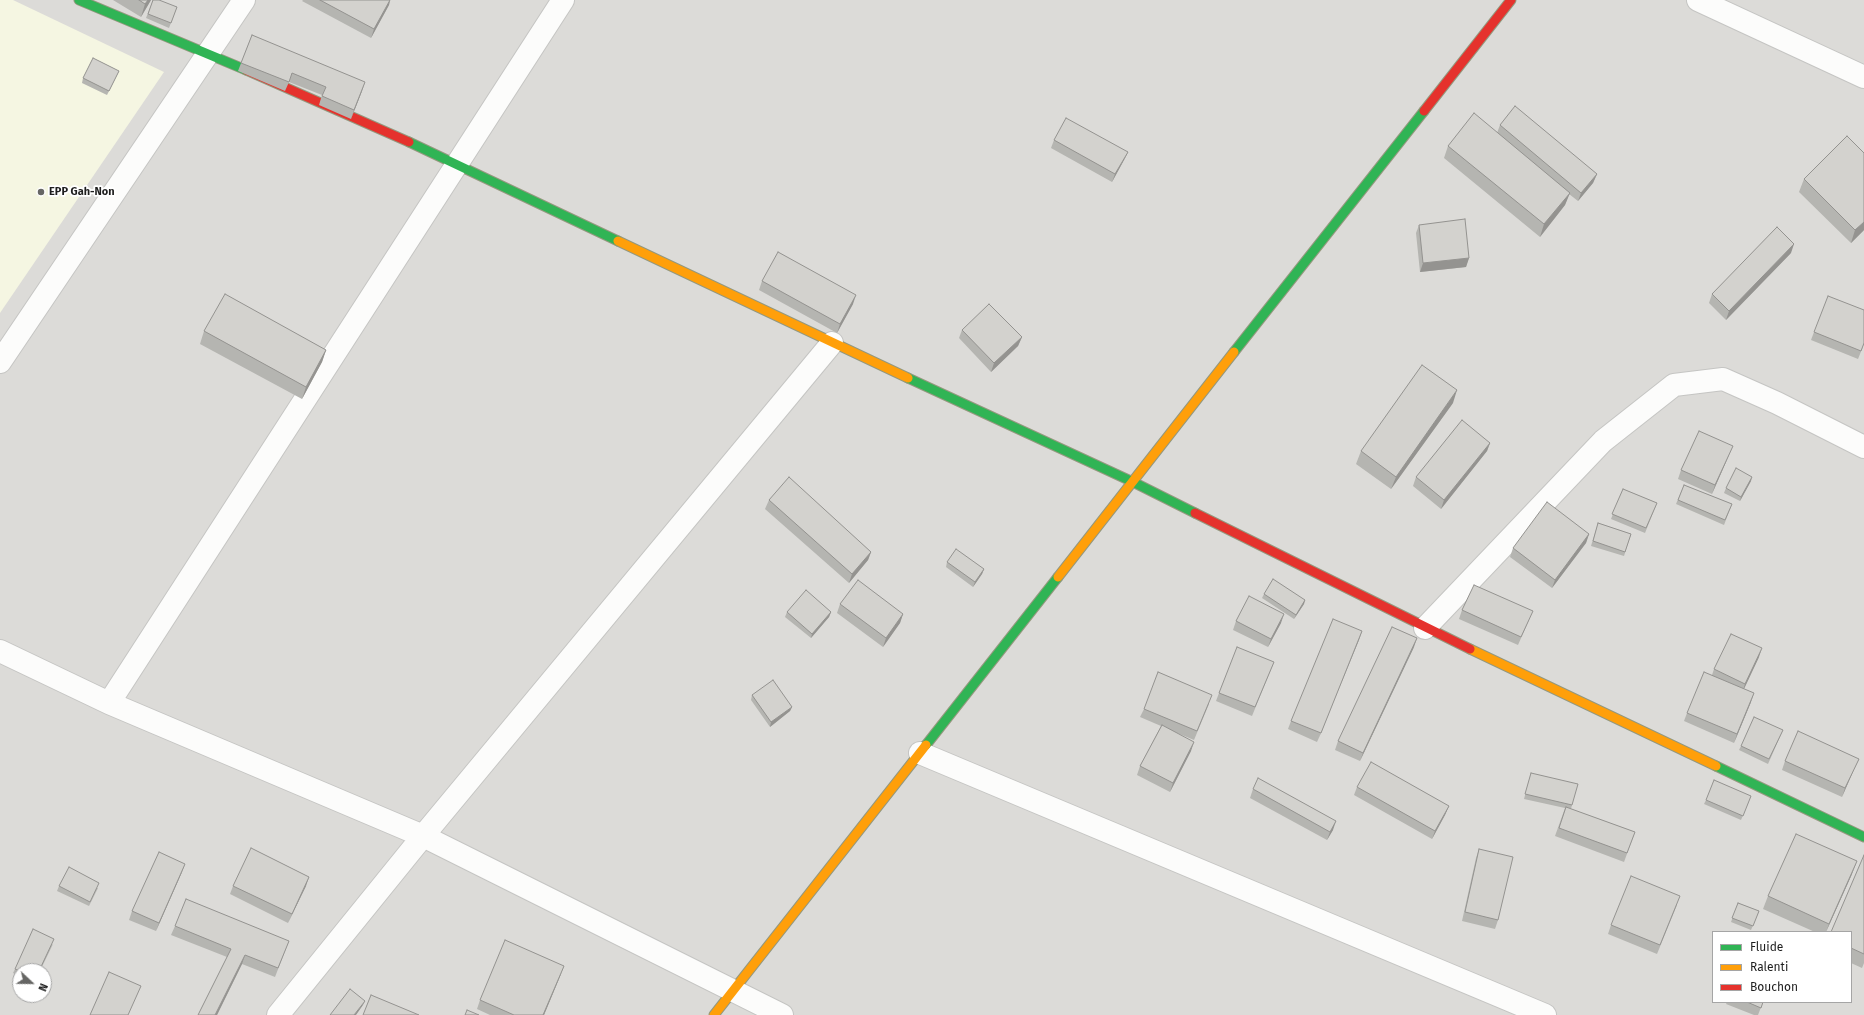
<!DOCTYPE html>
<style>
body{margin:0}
#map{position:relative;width:1864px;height:1015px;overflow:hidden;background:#edece7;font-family:"Fira Sans",sans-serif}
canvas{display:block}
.legend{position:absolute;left:1712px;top:931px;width:140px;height:72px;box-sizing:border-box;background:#fff;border:1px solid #a5a5a5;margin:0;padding:5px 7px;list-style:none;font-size:12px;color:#1e1e1e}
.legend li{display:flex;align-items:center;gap:8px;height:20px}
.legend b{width:20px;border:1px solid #a5a5a5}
.north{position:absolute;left:12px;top:963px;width:40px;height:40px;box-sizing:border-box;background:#fff;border:1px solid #a5a5a5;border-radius:50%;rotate:112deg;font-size:11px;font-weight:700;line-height:16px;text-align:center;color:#1e1e1e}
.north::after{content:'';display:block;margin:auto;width:14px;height:18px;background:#666664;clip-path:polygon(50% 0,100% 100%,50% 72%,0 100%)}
</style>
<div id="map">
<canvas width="1864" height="1015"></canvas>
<ul class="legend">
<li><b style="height:5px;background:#30b455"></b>Fluide</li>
<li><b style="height:5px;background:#ff9f0a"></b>Ralenti</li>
<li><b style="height:5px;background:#e5322d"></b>Bouchon</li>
</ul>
<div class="north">N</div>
</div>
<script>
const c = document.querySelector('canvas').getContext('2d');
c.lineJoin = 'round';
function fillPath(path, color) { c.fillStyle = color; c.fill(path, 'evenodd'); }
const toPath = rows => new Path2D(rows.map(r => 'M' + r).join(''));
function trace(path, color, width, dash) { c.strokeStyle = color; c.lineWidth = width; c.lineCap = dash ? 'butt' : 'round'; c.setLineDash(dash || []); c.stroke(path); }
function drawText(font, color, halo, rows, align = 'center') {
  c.font = font + ' "Fira Sans",sans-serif'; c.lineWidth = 3.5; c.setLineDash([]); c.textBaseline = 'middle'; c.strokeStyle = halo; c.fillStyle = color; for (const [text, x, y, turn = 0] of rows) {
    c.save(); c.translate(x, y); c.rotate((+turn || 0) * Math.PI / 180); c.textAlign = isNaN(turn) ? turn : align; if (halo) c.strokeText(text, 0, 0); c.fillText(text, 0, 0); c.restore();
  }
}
const residential = toPath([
 [0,0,1864,0,1864,1015,0,1015],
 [1713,932,1851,932,1851,1002,1713,1002],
 [20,971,44,971,44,995,20,995]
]);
const education = toPath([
 [0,0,13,0,164,72,0,313]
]);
const street = toPath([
 [1698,0,1864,77],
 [0,362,244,0],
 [1425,628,1603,441,1674,385,1723,379,1777,403,1864,447],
 [0,651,109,703,423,836,782,1015],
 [109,703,563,0],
 [920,753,1545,1015],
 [278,1015,423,836,832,343]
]);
const fast = toPath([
 [79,0,246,70],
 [409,142,618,241],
 [1234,352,1424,111],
 [908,378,1133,482,1195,513],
 [926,745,1058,577],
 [1716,766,1864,837]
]);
const slow = toPath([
 [618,241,908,378],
 [1058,577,1234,352],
 [1470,649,1716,766],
 [714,1015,926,745]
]);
const jam = toPath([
 [246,70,409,142],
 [1424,111,1511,0],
 [1195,513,1470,649]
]);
const wall = toPath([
 [113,0,151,0,141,17],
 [153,0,177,7,169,28,146,18],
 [303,0,390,0,389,5,371,38,302,1],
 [252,35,362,91,351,119,319,105,322,95,289,82,285,91,238,71],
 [119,71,107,95,82,83,83,78],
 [1500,125,1597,174,1593,183,1578,201,1569,194,1565,205,1540,237,1444,158,1448,146,1497,133],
 [1054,140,1128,152,1124,160,1112,182,1051,148],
 [1864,153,1864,230,1851,243,1799,192,1804,179],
 [1419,225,1469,258,1466,267,1420,272,1416,233],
 [1791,253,1726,320,1709,303,1712,294],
 [762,281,853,304,837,333,759,290],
 [1864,310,1864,344,1858,359,1811,340,1814,332],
 [962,330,1022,337,1018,346,991,372,959,338],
 [204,331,326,350,322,362,302,399,200,344],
 [1453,403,1391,489,1356,464,1361,451],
 [1490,443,1487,451,1441,509,1413,486,1416,477],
 [1729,455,1712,494,1678,479,1681,470],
 [1751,481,1740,501,1724,493,1726,488],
 [1684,485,1732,504,1724,525,1676,504],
 [1623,489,1657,503,1645,533,1611,519],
 [769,500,871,552,868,560,849,583,765,509],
 [1598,523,1631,534,1624,556,1591,546],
 [1589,534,1586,543,1552,588,1510,557,1513,548],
 [947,562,984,569,982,574,973,587,946,567],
 [1264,594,1305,600,1304,604,1294,619,1262,598],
 [840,604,903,614,900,623,883,647,837,613],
 [1462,610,1529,620,1518,645,1459,619],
 [787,612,831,612,829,617,811,638,785,617],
 [1236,621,1281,623,1268,647,1233,630],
 [1362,631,1317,742,1288,729,1291,721],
 [1414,647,1360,761,1335,750,1338,741],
 [1759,657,1744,689,1751,702,1734,743,1684,721,1687,713,1712,675,1714,669],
 [1274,662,1252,716,1216,701,1219,693],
 [752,695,792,707,790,711,770,727,751,700],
 [1209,704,1194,740,1170,730,1191,751,1170,792,1137,775,1140,766,1161,726,1140,717,1144,709],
 [1783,730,1768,764,1739,750,1741,746],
 [1859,759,1855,767,1842,797,1782,770,1785,761],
 [1531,773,1572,805,1571,809,1635,832,1624,862,1555,836,1565,808,1524,799],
 [1357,787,1449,806,1445,815,1432,839,1354,795],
 [1253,789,1333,830,1327,840,1250,798],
 [1751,796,1741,820,1704,804,1706,800],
 [1479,849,1498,920,1495,929,1462,921,1476,858],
 [1864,855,1864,963,1862,968,1851,963,1851,932],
 [182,872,156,931,129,920,132,911],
 [1852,874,1826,932,1815,932,1763,909,1768,896],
 [59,886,98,888,89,906,57,891],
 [233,886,306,886,288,923,230,894],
 [1738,903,1759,911,1751,930,1731,922],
 [1677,905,1657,954,1608,934,1611,925],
 [175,926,289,941,275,977,242,964,217,1015,198,1015,227,957,171,935],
 [53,944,40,971,20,971,20,977,13,973,15,969],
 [561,974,544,1015,490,1015,477,1009,480,1000],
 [1727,1002,1763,1002,1758,1015,1754,1015,1726,1004]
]);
const shadedWall = toPath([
 [148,0,151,0,141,17,145,4],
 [390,0,389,5,371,38,374,29],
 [365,82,362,91,351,119,354,110],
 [1128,152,1124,160,1112,182,1115,174],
 [1597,174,1593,183,1578,201,1581,193],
 [1570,193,1565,205,1540,237,1544,224],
 [1864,222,1864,230,1851,243,1855,230],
 [1794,244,1791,253,1726,320,1729,311],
 [1469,258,1466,267,1420,272,1423,263],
 [856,295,853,304,837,333,840,324],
 [1022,337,1018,346,991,372,994,363],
 [326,350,322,362,302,399,306,387],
 [1457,390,1453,403,1391,489,1396,477],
 [1490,443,1487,451,1441,509,1444,500],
 [1733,446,1729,455,1712,494,1715,485],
 [1752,477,1751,481,1740,501,1741,497],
 [1589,534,1586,543,1552,588,1555,580],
 [871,552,868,560,849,583,852,574],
 [984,569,982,574,973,587,975,582],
 [1305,600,1304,604,1294,619,1296,615],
 [831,612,829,617,811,638,812,634],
 [903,614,900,623,883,647,886,638],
 [1284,614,1281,623,1268,647,1271,639],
 [1362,631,1359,640,1317,742,1321,733],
 [1417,638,1414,647,1360,761,1363,753],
 [1762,648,1759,657,1742,693,1745,684],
 [1754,693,1751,702,1734,743,1737,734],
 [792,707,790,711,770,727,771,722],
 [1194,742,1191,751,1170,792,1173,783],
 [1859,759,1855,767,1842,797,1845,788],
 [1449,806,1445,815,1432,839,1435,831],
 [1336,821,1333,830,1327,840,1330,832],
 [1857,861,1852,874,1826,932,1829,924],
 [185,864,182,872,156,931,159,923],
 [309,877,306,886,288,923,292,914],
 [245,955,242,964,217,1015,215,1015],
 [564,966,561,974,544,1015,543,1015],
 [365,1001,363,1005,356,1015,354,1015]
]);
const building = toPath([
 [139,0,148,0,145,4,139,0],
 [153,0,159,0,177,7,171,23,148,14,153,0],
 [320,0,390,0,374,29,320,0],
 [252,35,365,82,354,110,322,96,326,87,292,73,289,82,241,63,252,35],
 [93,58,119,71,109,91,83,78,93,58],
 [1515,106,1597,174,1581,193,1500,125,1515,106],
 [1474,113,1570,193,1544,224,1448,146,1474,113],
 [1066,118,1128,152,1115,174,1054,140,1066,118],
 [1847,136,1864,153,1864,222,1855,230,1804,179,1847,136],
 [1465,219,1469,258,1423,263,1419,225,1465,219],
 [1777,227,1794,244,1729,311,1712,294,1777,227],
 [778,252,856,295,840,324,762,281,778,252],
 [225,294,326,350,306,387,204,331,225,294],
 [1828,296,1864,310,1864,343,1861,351,1814,332,1828,296],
 [989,304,1022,337,994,363,962,330,989,304],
 [1422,365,1457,390,1396,477,1361,451,1422,365],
 [1462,420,1490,443,1444,500,1416,477,1462,420],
 [1699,431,1733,446,1715,485,1681,470,1699,431],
 [1736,468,1752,477,1741,497,1726,488,1736,468],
 [789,477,871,552,852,574,769,500,789,477],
 [1684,485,1732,504,1725,520,1678,500,1684,485],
 [1623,489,1657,503,1646,528,1612,514,1623,489],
 [1547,502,1589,534,1555,580,1513,548,1547,502],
 [1598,523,1631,534,1625,552,1593,541,1598,523],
 [956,549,984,569,975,582,947,562,956,549],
 [1273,579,1305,600,1296,615,1264,594,1273,579],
 [858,580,903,614,886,638,840,604,858,580],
 [1474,585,1533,611,1521,637,1462,610,1474,585],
 [806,590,831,612,812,634,787,612,806,590],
 [1249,596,1284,614,1271,639,1236,621,1249,596],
 [1333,619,1362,631,1321,733,1291,721,1333,619],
 [1392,627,1417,638,1363,753,1338,741,1392,627],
 [1731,634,1762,648,1745,684,1714,669,1731,634],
 [1237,647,1274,662,1255,707,1219,693,1237,647],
 [1158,672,1212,695,1197,731,1144,709,1158,672],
 [1704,672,1754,693,1737,734,1687,713,1704,672],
 [773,680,792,707,771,722,752,695,773,680],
 [1754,717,1783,730,1769,759,1741,746,1754,717],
 [1162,725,1194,742,1173,783,1140,766,1162,725],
 [1798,731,1859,759,1845,788,1785,761,1798,731],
 [1371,762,1449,806,1435,831,1357,787,1371,762],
 [1531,773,1578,784,1572,805,1525,794,1531,773],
 [1258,778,1336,821,1330,832,1253,789,1258,778],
 [1714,780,1751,796,1743,816,1706,800,1714,780],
 [1566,807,1635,832,1627,853,1559,828,1566,807],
 [1796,834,1857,861,1829,924,1768,896,1796,834],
 [251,848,309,877,292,914,233,886,251,848],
 [1479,849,1513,857,1498,920,1465,912,1479,849],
 [159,852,185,864,159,923,132,911,159,852],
 [1864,855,1864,954,1851,948,1851,932,1831,932,1864,855],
 [69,867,99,883,90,902,59,886,69,867],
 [1631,876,1680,896,1660,945,1611,925,1631,876],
 [186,899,289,941,278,968,245,955,215,1015,198,1015,231,949,175,926,186,899],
 [1738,903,1759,911,1753,926,1732,918,1738,903],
 [33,929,54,939,39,971,20,971,15,969,33,929],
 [505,940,564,966,543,1015,514,1015,480,1000,505,940],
 [109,972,141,986,128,1015,90,1015,109,972],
 [350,989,365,1001,354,1015,330,1015,350,989],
 [371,995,419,1015,363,1015,371,995],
 [1747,1002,1763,1002,1761,1008,1747,1002],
 [467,1010,479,1015,465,1015,467,1010]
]);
const markers = [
 [41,192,4,"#666664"]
];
const poiNames = [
 ["EPP Gah-Non",49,192]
];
fillPath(residential, '#dcdbd8');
fillPath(education, '#f5f6e2');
trace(street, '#c5c5c3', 24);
trace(fast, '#94987e', 11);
trace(slow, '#94987e', 11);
trace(jam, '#94987e', 11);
trace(street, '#fcfcfb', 22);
trace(fast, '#30b455', 9);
trace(slow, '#ff9f0a', 9);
trace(jam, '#e5322d', 9);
fillPath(wall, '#b5b5b1');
fillPath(shadedWall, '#949390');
fillPath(building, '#d3d2ce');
trace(building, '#949390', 1);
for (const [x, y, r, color] of markers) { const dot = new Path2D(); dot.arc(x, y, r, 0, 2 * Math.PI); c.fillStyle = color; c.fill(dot); trace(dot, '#fff', 1.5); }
drawText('bold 11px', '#1e1e1e', '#fff', poiNames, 'left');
</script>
